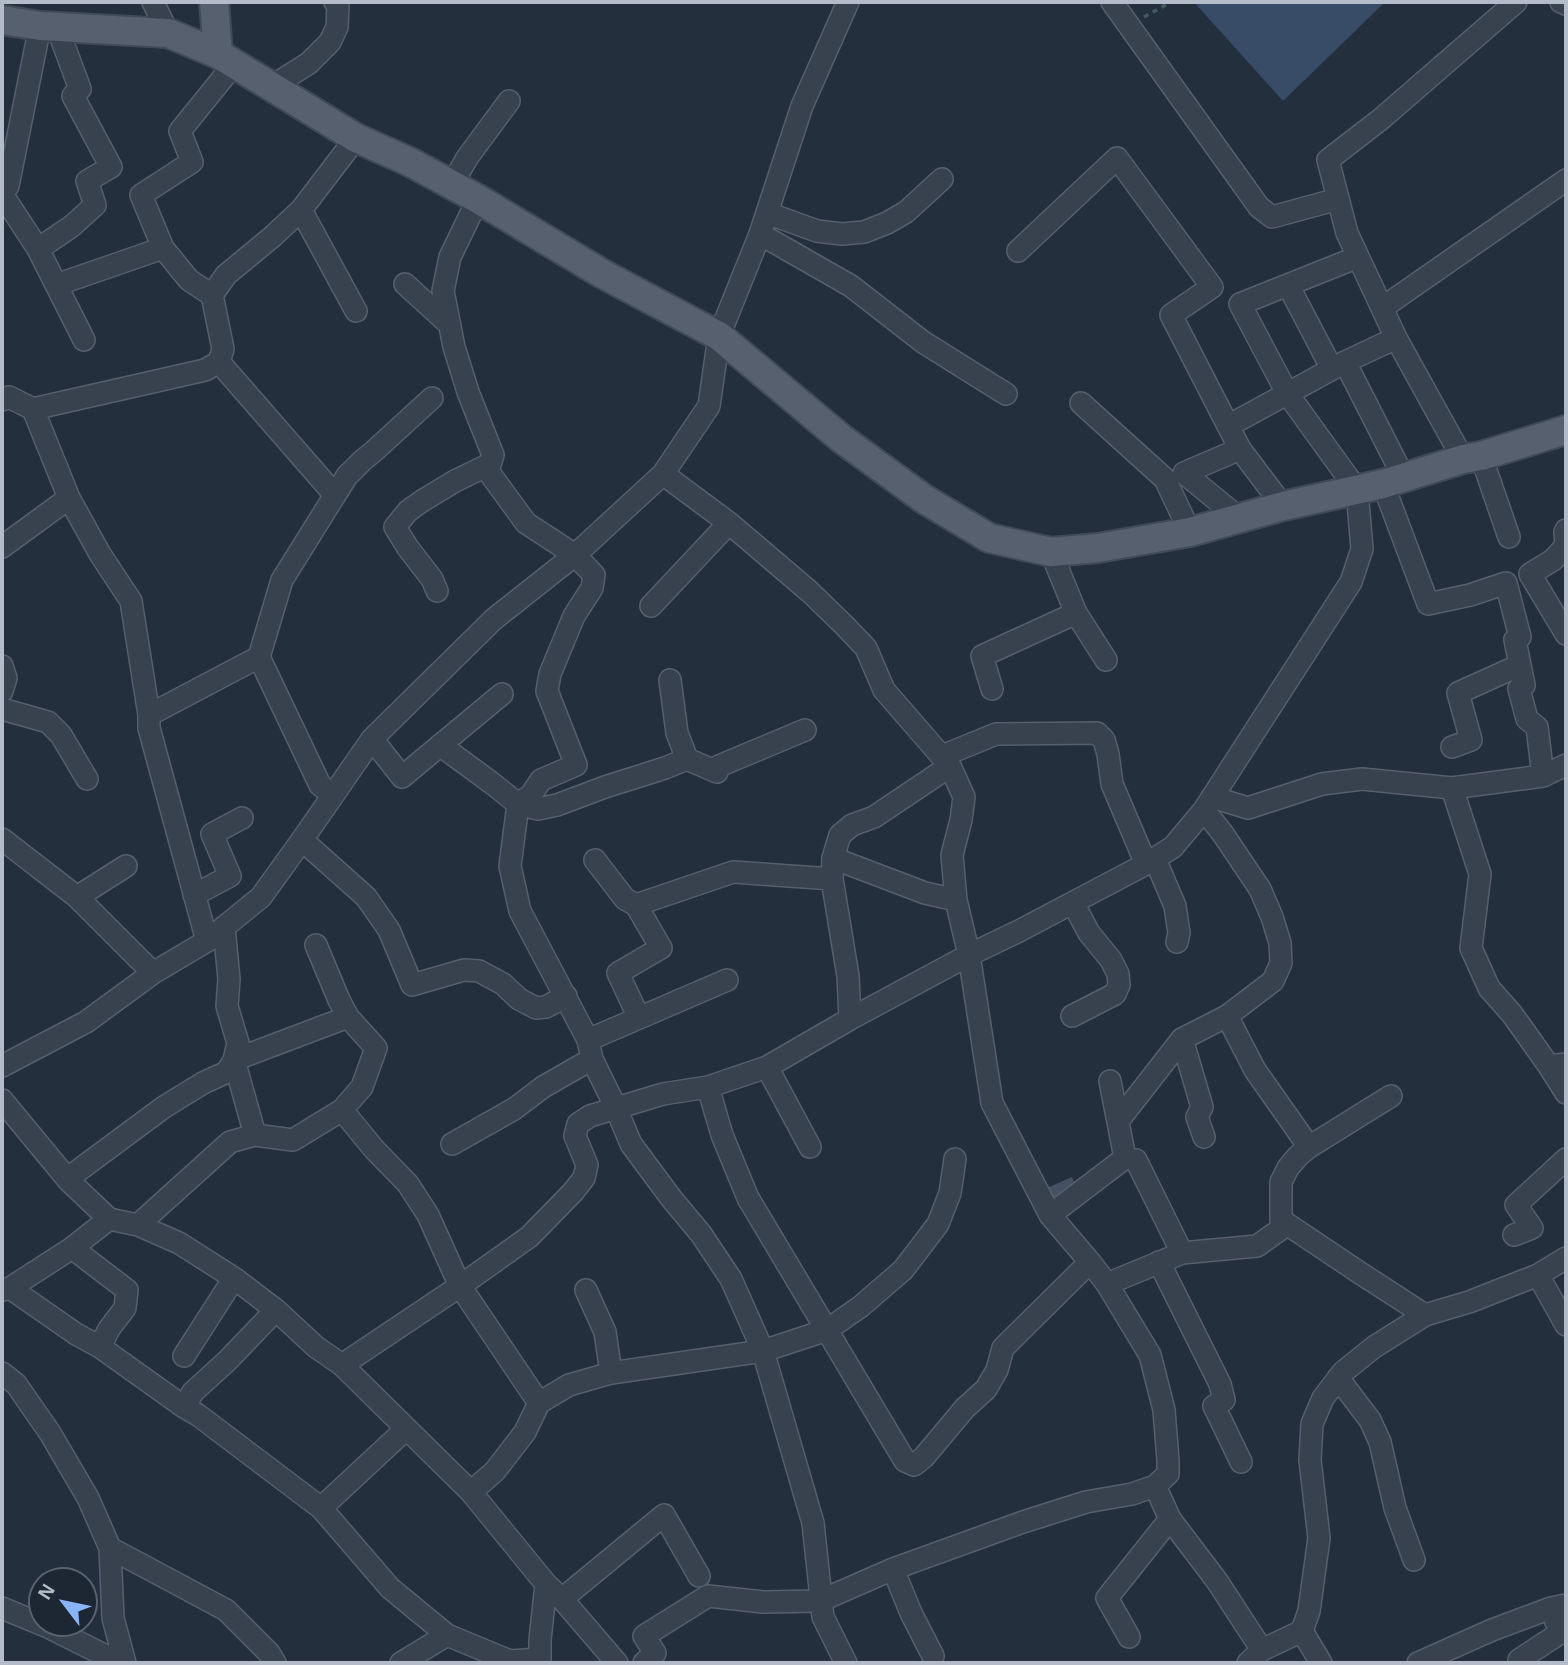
<!DOCTYPE html>
<style>
body{margin:0}
#map{position:relative;width:1568px;height:1665px;overflow:hidden;background:#242f3e;font-family:Helvetica,sans-serif}
canvas{display:block}
.frame{position:absolute;inset:0;border:4px solid #b4bcc9;pointer-events:none}
.north{position:absolute;left:28px;top:1567px;width:70px;height:70px;box-sizing:border-box;background:#1d2633;border:2px solid #59626f;border-radius:50%;rotate:302deg;font-size:19px;font-weight:700;line-height:28px;text-align:center;color:#b4bcc9}
.north::after{content:'';display:block;margin:auto;width:24px;height:32px;background:#8ab4f8;clip-path:polygon(50% 0,100% 100%,50% 72%,0 100%)}
</style>
<div id="map">
<canvas width="1568" height="1665"></canvas>
<div class="frame"></div>
<div class="north">N</div>
</div>
<script>
const c = document.querySelector('canvas').getContext('2d');
c.lineJoin = 'round';
function fillPath(path, color) { c.fillStyle = color; c.fill(path, 'evenodd'); }
const toPath = rows => new Path2D(rows.map(r => 'M' + r).join(''));
function trace(path, color, width, dash) { c.strokeStyle = color; c.lineWidth = width; c.lineCap = dash ? 'butt' : 'round'; c.setLineDash(dash || []); c.stroke(path); }
const water = toPath([
 [1194,2,1385,2,1283,101]
]);
const building = toPath([
 [1072,1177,1078,1193,1047,1207,1040,1191]
]);
const path = toPath([
 [1144,17,1171,2]
]);
const minor = toPath([
 [153,2,168,33],
 [1112,2,1259,207,1272,217,1338,199],
 [1561,2,1566,4],
 [271,87,309,63,330,42,337,27,338,6,335,2],
 [451,186,467,158,509,101],
 [2,192,8,186,40,26],
 [2,194,38,249,84,340],
 [301,210,356,311],
 [767,213,817,231,842,234,864,232,887,223,906,212,942,179],
 [760,234,851,286,923,342,1006,394],
 [38,249,72,226,95,205,87,181,111,167,73,96,80,89,57,27],
 [1018,251,1117,158,1212,287,1171,315,1240,449,1283,506],
 [405,284,450,325],
 [56,285,163,248],
 [1288,285,1332,369],
 [212,295,189,280,163,248,141,195,192,162,180,131,235,63],
 [1382,308,1566,180],
 [219,362,335,495,282,580,259,657],
 [1345,362,1404,478],
 [2,400,9,397,33,409,69,498,100,554,131,601,149,715],
 [1081,403,1165,479,1190,532],
 [33,409,205,370,219,362,223,349,212,295,226,275,272,237,301,210,356,138],
 [1228,426,1345,362,1396,338],
 [1481,456,1509,537],
 [1463,459,1396,338,1347,233,1328,160,1381,119,1516,2],
 [1383,484,1428,604,1470,595,1506,583,1520,637,1515,640,1524,685,1519,689,1527,719,1537,727,1543,776],
 [335,495,347,476,363,460,373,452,432,398],
 [1239,518,1184,473,1240,449],
 [1566,530,1565,532,1566,546,1553,560,1530,574,1566,634],
 [2,547,69,498],
 [1051,552,1076,613,1106,660],
 [437,591,432,579,408,548,395,527,408,511,422,501,455,481,490,464],
 [651,606,729,523],
 [2,666,6,678,2,691],
 [992,689,982,656,1076,613],
 [2,709,48,722,61,735,87,779],
 [372,739,402,777,502,694],
 [440,745,493,784,518,804,538,809,557,805,605,787,665,768,687,759,677,733,670,680],
 [1452,747,1471,740,1458,693,1520,665],
 [942,756,996,734,1097,733,1104,740,1108,754,1112,784,1146,864],
 [687,759,717,772,719,766,805,730],
 [1452,788,1480,874,1471,948,1489,988,1512,1014,1549,1066,1566,1064],
 [1212,797,1248,808,1322,784,1362,779,1452,788,1543,776,1566,765],
 [1204,810,1223,834,1260,889,1272,917,1280,943,1281,963,1273,981,1227,1016,1182,1039,1202,1107,1197,1117,1204,1137],
 [2,839,77,897,153,973],
 [302,840,366,897,389,930,412,985,464,970,479,971,503,984,519,999,536,1008,546,1007,566,996],
 [833,858,925,893,956,900],
 [1155,859,1175,906,1179,933,1177,942],
 [595,860,625,899,636,905,733,872,832,879],
 [194,895,230,876,212,834,242,818],
 [77,897,126,866],
 [636,905,661,948,618,973,639,1018],
 [207,941,149,728,149,715,259,657,320,785,333,795],
 [1072,1016,1115,994,1119,985,1118,974,1111,960,1089,933,1073,903],
 [1227,1016,1255,1070,1309,1147],
 [850,1019,848,976,832,879,833,858,840,835,852,825,874,817,950,766],
 [588,1040,727,980],
 [2,1066,86,1022,153,973,207,941,261,897,302,840,372,739,494,619,575,555,663,474,709,406,719,336,760,234,802,106,848,2],
 [1549,1066,1566,1093],
 [767,1067,810,1147],
 [708,1087,722,1135,748,1198,905,1461,914,1465,924,1457,965,1408,986,1389,997,1370,1003,1348,1090,1262],
 [2,1100,69,1181,109,1219,138,1225,179,1243,234,1278,276,1310,316,1347,342,1365,471,1492,546,1584,562,1599,617,1663],
 [342,1110,374,1149,408,1184,428,1215,460,1286,539,1403],
 [1118,1121,1182,1039],
 [255,1135,234,1060,348,1017],
 [452,1144,514,1109,543,1087,592,1059],
 [69,1181,75,1173,164,1107,203,1083,227,1072,234,1060,238,1043,227,1006,229,979,224,927],
 [1050,1215,1125,1158,1110,1081],
 [1281,1220,1360,1273,1425,1315],
 [138,1225,230,1142,255,1135,293,1140,342,1110,362,1087,376,1048,348,1017,339,1000,316,945],
 [1514,1235,1532,1228,1516,1205,1566,1159],
 [72,1248,127,1290,125,1308,109,1329,100,1347],
 [1182,1253,1257,1246,1281,1229,1281,1182,1288,1168,1298,1156,1309,1147,1391,1096],
 [1159,1262,1220,1384,1224,1400,1214,1406,1241,1462],
 [1538,1275,1566,1325],
 [1107,1284,1182,1253,1136,1160],
 [10,1288,76,1334,100,1347,184,1407,198,1415,321,1508,390,1588,447,1635,510,1661,539,1659],
 [2,1290,10,1288,72,1248,109,1219],
 [586,1290,605,1332,611,1373],
 [184,1356,234,1278],
 [342,1365,460,1286,529,1237,573,1192,584,1178,587,1165,575,1136,578,1124,590,1116,663,1094,708,1087,767,1067,850,1019,969,955,1019,931,1146,864,1173,847,1204,810,1351,582,1362,549,1357,490,1287,393,1240,304,1358,257],
 [2,1373,16,1384,50,1433,88,1498,110,1548,113,1618,125,1663],
 [1338,1378,1370,1420,1380,1442,1395,1508,1414,1560],
 [184,1407,193,1392,227,1361,276,1310],
 [1155,1486,1170,1519,1217,1581,1262,1650],
 [471,1492,495,1471,525,1432,539,1403,569,1385,611,1373,763,1351,731,1279,701,1234,671,1198,631,1144,616,1108,592,1059,588,1040,520,911,510,866,518,804,531,795,541,780,576,765,547,691,550,674,574,616,592,588,594,575,575,555,526,523,488,471,493,455,468,392,454,347,443,291,450,257,478,199],
 [321,1508,406,1429],
 [110,1548,226,1610,269,1653,275,1663],
 [893,1569,911,1613,933,1656],
 [562,1599,664,1515,699,1576],
 [2,1608,48,1627,120,1663],
 [1302,1631,1321,1663],
 [1129,1637,1107,1598,1170,1519],
 [401,1663,447,1635],
 [540,1663,540,1640,546,1584],
 [644,1663,655,1653,644,1636,708,1596,763,1602,820,1601,893,1569,1023,1522,1086,1502,1132,1494,1155,1486,1168,1474,1168,1460,1164,1410,1150,1355,1107,1284,1090,1262,1050,1215,992,1103,969,955,956,900,952,855,961,820,964,797,950,766,884,690,866,648,844,625,810,592,729,523,663,474],
 [846,1663,823,1617,813,1523,763,1351,827,1330,860,1307,903,1270,938,1224,950,1193,955,1159],
 [1248,1663,1262,1650,1302,1631,1309,1611,1319,1538,1310,1460,1312,1424,1323,1398,1343,1372,1374,1347,1425,1315,1469,1302,1538,1275,1566,1258],
 [1418,1663,1492,1630,1551,1608,1566,1605],
 [1521,1663,1519,1660,1560,1633,1551,1608]
]);
const major = toPath([
 [214,2,218,54],
 [2,20,40,26,168,33,218,54,356,138,410,162,478,199,601,273,719,336,842,439,924,499,989,538,1051,552,1098,548,1190,532,1283,506,1383,484,1463,459,1481,456,1566,430]
]);
fillPath(water, '#394c67');
fillPath(building, '#455162');
trace(minor, '#565f6c', 24);
trace(major, '#414a57', 32);
trace(path, '#44595c', 3.5, [5, 5]);
trace(minor, '#38414e', 21);
trace(major, '#56606e', 28);
</script>
